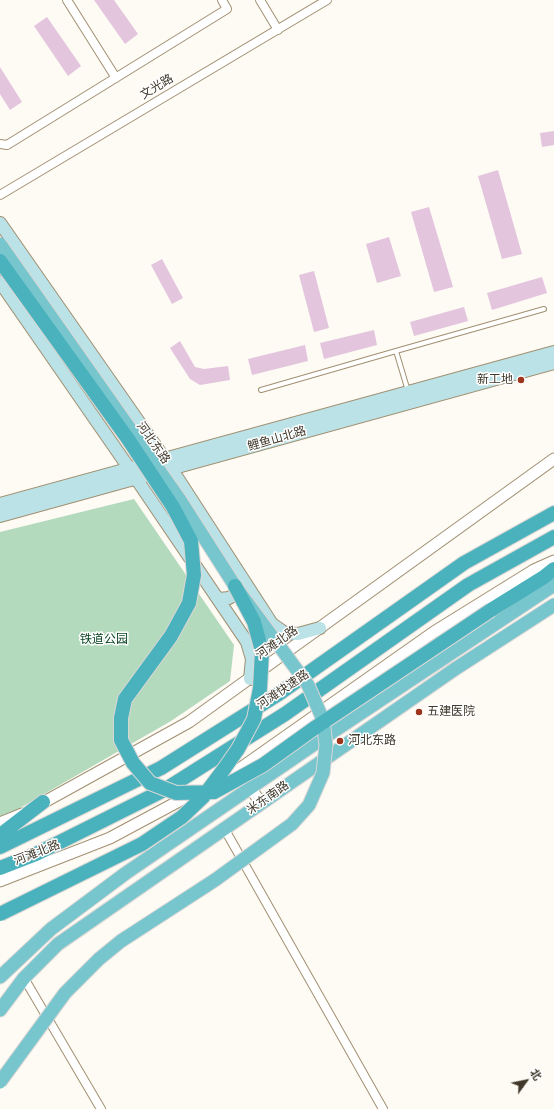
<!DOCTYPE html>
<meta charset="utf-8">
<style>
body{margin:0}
#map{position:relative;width:554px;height:1109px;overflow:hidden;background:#fefaf4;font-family:Manrope,"Noto Sans SC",sans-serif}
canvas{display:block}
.north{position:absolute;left:506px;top:1061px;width:40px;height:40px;-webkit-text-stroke:3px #fff;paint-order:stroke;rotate:57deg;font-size:11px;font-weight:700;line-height:16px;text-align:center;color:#3f382b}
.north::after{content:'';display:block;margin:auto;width:14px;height:18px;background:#3f382b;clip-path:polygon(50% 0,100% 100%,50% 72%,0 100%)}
</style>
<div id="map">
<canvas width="554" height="1109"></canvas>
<div class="north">北</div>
</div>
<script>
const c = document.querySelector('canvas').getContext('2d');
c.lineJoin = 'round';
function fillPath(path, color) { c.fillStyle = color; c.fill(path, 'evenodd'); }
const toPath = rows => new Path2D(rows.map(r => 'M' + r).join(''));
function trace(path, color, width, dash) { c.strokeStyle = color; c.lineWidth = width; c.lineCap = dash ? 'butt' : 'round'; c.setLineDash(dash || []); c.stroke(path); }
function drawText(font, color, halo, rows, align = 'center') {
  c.font = font + ' Manrope,"Noto Sans SC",sans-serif'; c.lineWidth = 3; c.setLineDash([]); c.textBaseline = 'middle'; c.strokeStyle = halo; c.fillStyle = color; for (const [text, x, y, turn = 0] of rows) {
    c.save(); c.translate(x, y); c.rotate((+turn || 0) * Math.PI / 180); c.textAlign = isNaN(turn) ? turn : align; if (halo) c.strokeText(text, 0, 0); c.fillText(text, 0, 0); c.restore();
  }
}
const green = toPath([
 [134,499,234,645,230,681,171,721,13,812,0,817,0,532]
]);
const building = toPath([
 [94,0,114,0,138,34,125,44],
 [47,17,81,66,68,76,34,26],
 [0,67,22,102,10,110,0,94],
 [554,131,554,145,542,147,540,133],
 [498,170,522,254,502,259,478,176],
 [429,207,453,287,434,292,411,212],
 [389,237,401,276,377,283,366,244],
 [162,259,183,298,172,304,151,265],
 [314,271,329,328,314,332,299,275],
 [542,277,547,293,492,310,487,293],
 [464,307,468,321,414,336,410,322],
 [374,330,377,345,324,359,320,343],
 [180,341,195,367,204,369,228,366,230,380,200,385,190,379,170,348],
 [305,345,308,361,252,375,248,359]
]);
const service = toPath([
 [261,390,396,351],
 [408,391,396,351,544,309]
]);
const minor = toPath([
 [67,0,116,78],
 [260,0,278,30],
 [0,144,7,145,227,9,222,0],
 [0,195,327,0],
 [224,828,383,1109],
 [24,978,101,1109]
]);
const tertiary = toPath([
 [246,782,261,803],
 [215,783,238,770,434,632,534,570,554,561],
 [37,806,189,722,554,459],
 [0,823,22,814],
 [0,881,110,838,194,793]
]);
const secondary = toPath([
 [0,223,171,468,272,624,285,633,298,634,320,628],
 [0,282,129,468,247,642,252,659,250,679],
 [0,504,554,352],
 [0,516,554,363],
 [219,599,229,598,237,593,243,584]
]);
const primary = toPath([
 [0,977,51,929,126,873,316,743,554,585],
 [0,1010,24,978,58,944,455,669,554,605]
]);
const trunk = toPath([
 [491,610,544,577,554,569],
 [0,835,43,802],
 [0,847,161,768,280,693,464,563,554,513],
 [0,868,36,854,166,789,285,714,468,585,554,537]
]);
const primaryBridge = toPath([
 [0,244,180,500,235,586,308,685,323,720,326,745,323,773,309,805,292,824,215,880,121,941,99,959,65,993,0,1082]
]);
const trunkBridge = toPath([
 [0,261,128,439,173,507,191,541,194,575,189,603,171,636,125,699,121,718,121,740,133,763,150,783,176,793,214,792,263,765,316,727,491,610],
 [0,914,142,844,182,817,203,797,224,769,238,749,254,719,260,688,262,651,254,622,235,586]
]);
const markers = [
 [521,380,4,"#9d351c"],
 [419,712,4,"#9d351c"],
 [340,741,4,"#9d351c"]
];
const streetNames = [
 ["文光路",157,87,-31],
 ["鲤鱼山北路",277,439,-16],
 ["河北东路",153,443,55],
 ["河滩北路",277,643,-35],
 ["河滩快速路",283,690,-34],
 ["米东南路",268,798,-35],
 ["河滩北路",37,853,-21]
];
const poiNames = [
 ["新工地",513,380,"right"],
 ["五建医院",427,712],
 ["河北东路",348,741]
];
const parkNames = [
 ["铁道公园",104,640]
];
fillPath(green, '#b4dabd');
fillPath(building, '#e3c5dd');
trace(service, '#a19072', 6);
trace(minor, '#a19072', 10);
trace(tertiary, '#a19072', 13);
trace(secondary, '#a19072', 14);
trace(primary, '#d9d7d5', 15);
trace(trunk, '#d9d7d5', 16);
trace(service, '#fff', 4);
trace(minor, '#fff', 8);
trace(tertiary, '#fff', 11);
trace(secondary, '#bbe2e6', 12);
trace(primary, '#77c5cd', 13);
trace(trunk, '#4ab2bc', 14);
trace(primaryBridge, '#d9d7d5', 15, []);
trace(trunkBridge, '#d9d7d5', 16, []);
trace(primaryBridge, '#77c5cd', 13);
trace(trunkBridge, '#4ab2bc', 14);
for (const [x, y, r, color] of markers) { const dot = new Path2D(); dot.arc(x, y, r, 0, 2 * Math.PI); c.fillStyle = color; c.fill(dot); trace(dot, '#fff', 1.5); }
drawText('12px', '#3f382b', '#fff', streetNames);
drawText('12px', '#3f382b', '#fff', poiNames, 'left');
drawText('12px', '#033f1d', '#fff', parkNames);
</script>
